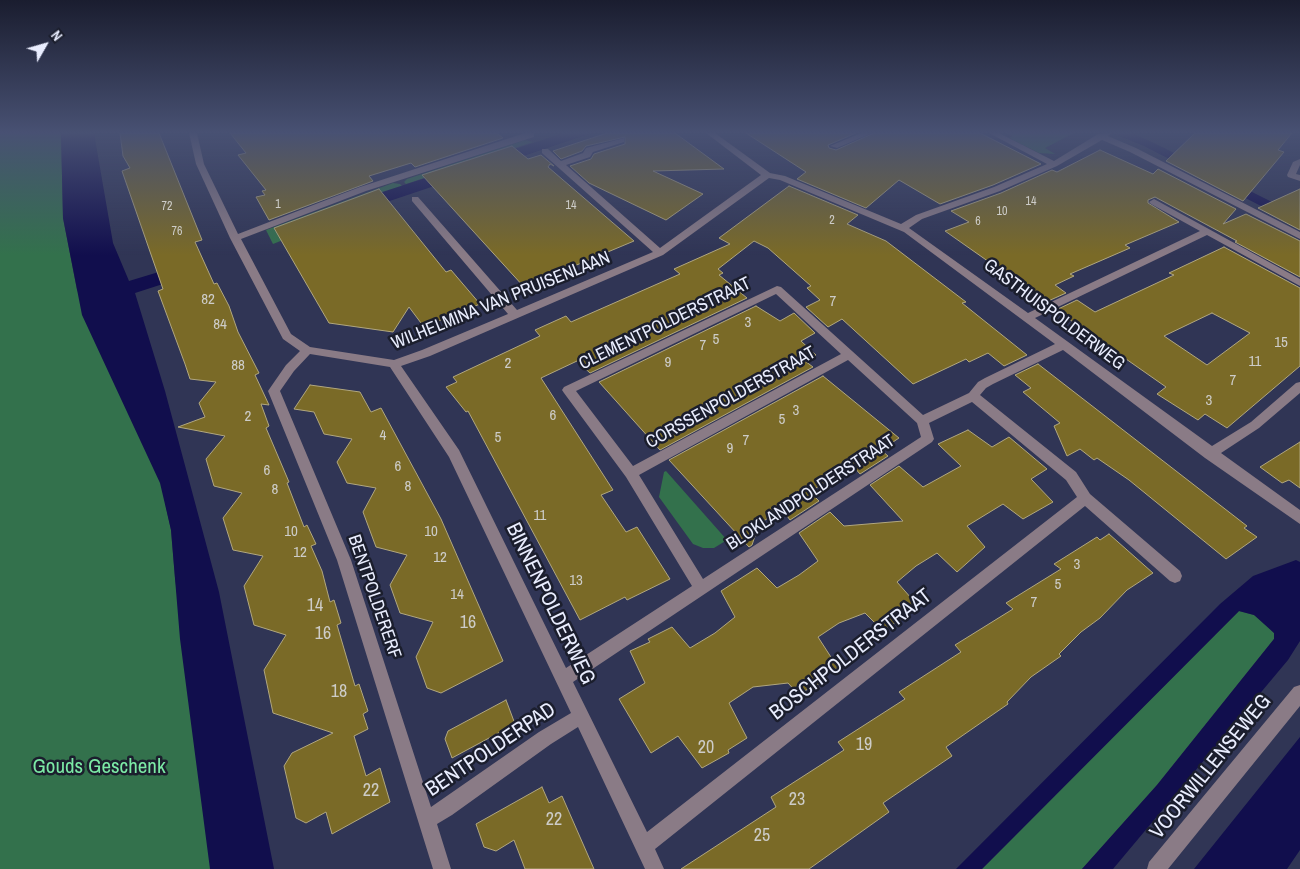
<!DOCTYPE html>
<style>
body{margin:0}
#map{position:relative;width:1300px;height:869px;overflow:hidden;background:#303555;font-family:"Archivo Narrow",sans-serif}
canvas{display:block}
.north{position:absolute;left:20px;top:20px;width:50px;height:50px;-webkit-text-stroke:4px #1b1e2d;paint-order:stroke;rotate:52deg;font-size:14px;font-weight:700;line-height:20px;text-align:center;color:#e9edfe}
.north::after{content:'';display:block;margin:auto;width:18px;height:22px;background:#e9edfe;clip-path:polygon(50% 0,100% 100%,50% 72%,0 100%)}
</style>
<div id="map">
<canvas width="1300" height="869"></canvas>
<div class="north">N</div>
</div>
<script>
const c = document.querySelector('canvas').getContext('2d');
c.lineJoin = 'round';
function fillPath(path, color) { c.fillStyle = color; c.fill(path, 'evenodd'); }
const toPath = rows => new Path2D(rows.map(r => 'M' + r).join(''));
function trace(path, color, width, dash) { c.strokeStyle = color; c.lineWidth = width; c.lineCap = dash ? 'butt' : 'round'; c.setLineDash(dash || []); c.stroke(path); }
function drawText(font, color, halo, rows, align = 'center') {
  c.font = font + ' "Archivo Narrow",sans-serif'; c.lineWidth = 5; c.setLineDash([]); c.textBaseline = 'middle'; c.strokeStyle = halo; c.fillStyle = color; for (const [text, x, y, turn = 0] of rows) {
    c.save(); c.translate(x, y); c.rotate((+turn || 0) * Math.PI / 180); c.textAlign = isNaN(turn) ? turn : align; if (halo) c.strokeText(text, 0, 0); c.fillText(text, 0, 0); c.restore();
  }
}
const green = toPath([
 [0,133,61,133,63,218,77,290,155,420,166,507,171,530,175,578,213,869,0,869],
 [1006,133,1074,133,1045,148,1055,154,1039,153,1009,138,1012,136],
 [525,140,533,142,406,184,404,182,407,179],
 [393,183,400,184,402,186,283,240,273,244,266,230],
 [666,471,727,540,714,548,703,548,693,544,659,497,664,472],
 [1239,611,1254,615,1264,622,1274,633,1274,639,1157,785,1082,869,982,869]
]);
const water = toPath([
 [61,133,94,133,113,243,129,281,195,261,200,272,135,293,165,391,219,592,274,869,210,869,180,639,171,530,160,483,82,315,63,218],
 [564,133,592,133,351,214,370,196],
 [1112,133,1131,133,1152,142,1300,216,1300,226,1144,146],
 [1296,560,1300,562,1300,641,1288,660,1113,869,1082,869,1157,785,1274,639,1274,633,1254,615,1239,611,982,869,956,869,1220,604,1253,576],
 [1300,737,1300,850,1287,869,1194,869]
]);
const building = toPath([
 [120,133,159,133,202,240,195,242,214,284,217,283,229,306,238,332,259,373,255,375,269,405,261,404,269,426,266,428,289,482,287,483,304,527,307,525,316,544,311,546,322,571,330,602,334,600,341,623,337,625,355,686,359,684,368,711,363,714,368,729,354,736,366,776,380,768,390,802,332,834,326,812,306,823,296,818,284,766,292,753,333,733,273,713,264,670,286,635,254,625,244,586,263,556,233,550,223,518,242,493,214,486,206,459,225,436,178,427,205,417,199,403,216,382,190,379,185,364,158,291,163,289,122,171,130,168,123,156,120,133],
 [230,133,497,133,503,138,415,167,411,163,369,176,373,181,269,220,256,197,265,195,262,191,266,190,238,155,246,153,230,133],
 [607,133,675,133,724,169,653,171,703,194,666,220,589,183,570,166,591,159,594,154,625,144,625,137,586,146,582,151,561,159,553,151,607,133],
 [746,133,856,133,828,145,829,148,836,150,874,133,980,133,1041,164,993,185,940,204,899,180,866,208,797,179,806,172,746,133],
 [1195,133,1292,133,1278,150,1284,152,1243,201,1166,161,1195,133],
 [512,146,528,159,541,155,554,166,550,164,548,167,634,241,524,287,422,175,512,146],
 [1100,150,1153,174,1158,169,1236,209,1223,224,1246,214,1300,241,1300,277,1235,242,1237,241,1155,197,1148,200,1148,203,1179,222,1125,245,1130,248,1070,274,1074,276,1055,285,1066,293,1046,302,945,231,969,222,951,211,1001,193,1052,170,1057,172,1100,150],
 [789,186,858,215,847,224,886,241,966,302,962,303,1027,355,1004,366,988,353,969,362,966,359,913,384,842,319,828,327,806,307,820,300,807,288,811,286,768,248,754,241,718,269,723,273,719,275,747,298,590,373,577,361,541,378,613,490,601,495,626,532,637,527,670,579,627,600,625,597,580,620,468,411,466,412,446,387,457,382,453,377,540,336,535,330,566,316,571,322,680,274,674,269,730,244,719,238,789,186],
 [379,189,446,272,451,270,480,304,424,327,409,307,393,332,329,323,274,228,379,189],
 [1300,189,1300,230,1258,208,1300,189],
 [1224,247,1300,288,1300,366,1227,428,1205,414,1198,420,1157,394,1166,387,1056,310,1077,300,1095,312,1174,275,1169,273,1224,247],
 [1212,313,1250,333,1207,365,1164,336,1212,313],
 [756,306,780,321,794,313,815,333,801,341,816,355,805,361,813,367,660,450,599,382,756,306],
 [1038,364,1247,526,1244,528,1257,537,1226,559,1129,480,1097,458,1094,460,1080,449,1067,456,1054,426,1060,423,1023,392,1031,388,1015,375,1038,364],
 [823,376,899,438,881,450,888,456,860,474,854,467,845,472,840,472,810,492,819,501,790,520,782,509,759,524,752,545,749,547,669,460,823,376],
 [310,385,360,392,371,412,381,408,441,519,503,661,441,693,427,688,416,657,433,622,400,613,390,585,407,555,376,547,363,512,376,488,347,483,337,462,352,439,324,434,314,412,294,409,310,385],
 [968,430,992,447,1009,437,1047,469,1031,479,1053,502,1023,519,1003,504,967,526,985,547,957,572,937,553,916,566,897,582,919,607,902,619,882,630,865,613,839,623,818,637,838,668,818,677,823,682,798,694,788,683,753,687,729,703,747,738,728,750,729,753,702,768,678,736,651,753,619,699,645,683,630,651,650,642,648,639,672,627,690,648,715,633,735,617,721,591,757,568,777,588,799,575,818,561,799,533,830,512,844,526,903,521,870,485,899,466,923,487,961,466,938,444,968,430],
 [1300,442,1300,488,1289,480,1282,483,1260,467,1300,442],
 [1109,534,1153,573,1127,590,1100,618,1081,632,1059,654,1061,656,1031,677,1007,702,1008,704,946,747,952,756,883,803,889,812,809,869,681,869,776,807,771,797,844,750,838,742,905,699,899,692,961,652,955,645,1013,609,1006,603,1061,569,1054,564,1097,537,1100,540,1109,534],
 [506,700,515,724,452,758,445,739,448,731,506,700],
 [542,787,549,803,562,796,594,869,525,869,514,840,496,851,484,847,476,824,542,787]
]);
const minor = toPath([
 [189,133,197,133,204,164,238,234,360,187,525,133,534,133,534,137,366,191,241,239,291,334,310,347,394,360,422,350,508,314,412,201,412,197,418,197,517,310,653,252,542,153,542,149,548,149,561,161,583,153,586,148,624,138,624,142,593,152,590,157,566,165,660,248,761,175,706,133,715,133,770,173,785,176,901,224,916,215,994,187,1047,164,989,133,999,133,1054,161,1098,134,1112,133,1108,136,1136,148,1300,232,1300,239,1130,152,1102,140,1057,166,1000,191,922,219,909,228,1028,313,1200,231,1151,204,1149,202,1154,199,1300,279,1300,286,1207,235,1035,318,1212,446,1251,422,1296,383,1300,382,1300,393,1259,428,1221,453,1300,510,1300,524,1205,458,1063,350,993,384,986,388,980,395,1076,472,1090,494,1180,571,1182,576,1180,581,1175,583,1170,581,1085,506,655,849,664,869,645,869,578,727,551,744,452,815,437,824,451,869,433,869,337,560,268,391,286,365,300,351,283,339,230,238,196,164,189,133],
 [769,178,780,180,904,232,1055,344,985,378,978,382,969,393,923,415,781,287,777,286,564,387,562,390,564,393,626,477,692,586,566,668,459,450,401,366,430,356,663,255,769,178],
 [776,294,841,354,633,466,576,391,776,294],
 [310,354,390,367,449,457,571,713,539,732,431,807,351,560,280,391,294,371,310,354],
 [848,360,917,423,921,437,703,579,639,475,848,360],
 [972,402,1066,480,1077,497,647,832,573,682,932,442,934,439,929,423,972,402],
 [861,133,872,133,837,148,830,146,861,133],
 [1300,159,1300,165,1296,174,1300,175,1300,181,1288,177,1287,175,1293,162,1300,159],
 [1300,685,1300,706,1168,869,1147,869,1149,862,1294,687,1300,685]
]);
const farNumbernames = [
 ["14",1031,202],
 ["1",278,205],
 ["14",571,206],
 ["72",167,207],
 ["10",1002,212],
 ["2",832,221],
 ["6",978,222],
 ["76",177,232]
];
const numberNames = [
 ["82",208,300],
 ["7",833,302],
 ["3",748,323],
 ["84",220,325],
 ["5",716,340],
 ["15",1281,343],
 ["7",703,346],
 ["11",1255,362],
 ["9",668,363],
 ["2",508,364],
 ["88",238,366],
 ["7",1233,381],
 ["3",1209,401],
 ["3",796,411],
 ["6",553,416],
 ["2",248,417],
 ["5",782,420],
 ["4",383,436],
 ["5",498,438],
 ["7",746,441],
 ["9",730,449],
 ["6",398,467],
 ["6",267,471],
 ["8",408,487],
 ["8",275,490],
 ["11",540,516],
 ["10",291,532],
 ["10",431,532],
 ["12",300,553],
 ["12",440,558],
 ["3",1077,565],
 ["13",576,581],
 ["5",1058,585],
 ["14",457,595],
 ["7",1034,603]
];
const streetNames = [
 ["WILHELMINA VAN PRUISENLAAN",501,301,-22],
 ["GASTHUISPOLDERWEG",1054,315,37],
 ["CLEMENTPOLDERSTRAAT",665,324,-26],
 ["CORSSENPOLDERSTRAAT",731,398,-29],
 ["BLOKLANDPOLDERSTRAAT",811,493,-33],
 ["BENTPOLDERERF",374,597,71]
];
const nearNumbernames = [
 ["14",315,606],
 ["16",468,623],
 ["16",323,634],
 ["18",339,692],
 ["19",864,745],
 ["20",706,748],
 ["22",371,791],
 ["23",797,800],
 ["22",554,820],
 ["25",762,836]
];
const nearStreetnames = [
 ["BINNENPOLDERWEG",550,604,64],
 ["BOSCHPOLDERSTRAAT",851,655,-38],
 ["BENTPOLDERPAD",491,750,-34],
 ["VOORWILLENSEWEG",1211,767,-51]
];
const nearParknames = [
 ["Gouds Geschenk",99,767]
];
fillPath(green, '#33714c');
fillPath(water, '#110e4d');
fillPath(building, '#7a6a27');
trace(building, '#b1a77f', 1);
fillPath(minor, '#8a7b86');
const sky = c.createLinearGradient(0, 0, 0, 255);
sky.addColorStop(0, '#1a1d2f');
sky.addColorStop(0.52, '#485173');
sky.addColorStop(1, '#48517300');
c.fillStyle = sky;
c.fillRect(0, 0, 1300, 255);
drawText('12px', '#cdccc8', null, farNumbernames);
drawText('15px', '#cdccc8', null, numberNames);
drawText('18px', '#e9edfe', '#1b1e2d', streetNames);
drawText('18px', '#cdccc8', null, nearNumbernames);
drawText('21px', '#e9edfe', '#1b1e2d', nearStreetnames);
drawText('21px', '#7ceaa6', '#1b1e2d', nearParknames);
</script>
